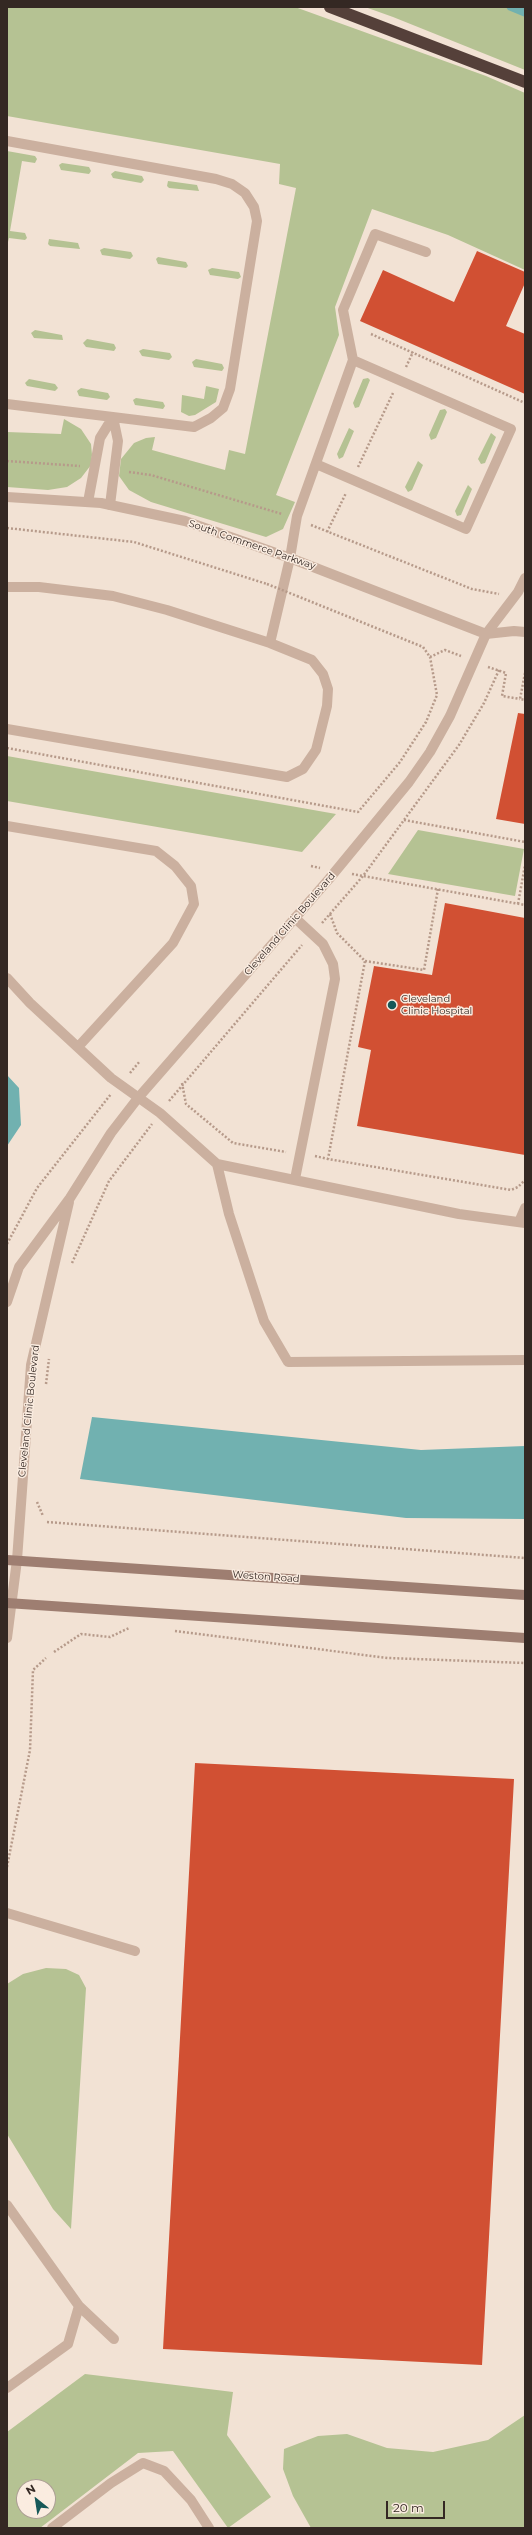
<!DOCTYPE html>
<style>
body{margin:0}
#map{position:relative;width:532px;height:2535px;overflow:hidden;background:#f2e2d4;font-family:Montserrat,sans-serif}
canvas{display:block}
.frame{position:absolute;inset:0;border:8px solid #342823;pointer-events:none}
.north{position:absolute;left:16px;top:2479px;width:40px;height:40px;box-sizing:border-box;background:#faece0;border:1px solid #ab9e94;border-radius:50%;rotate:330deg;font-size:11px;font-weight:700;line-height:16px;text-align:center;color:#342823}
.north::after{content:'';display:block;margin:auto;width:14px;height:18px;background:#165858;clip-path:polygon(50% 0,100% 100%,50% 72%,0 100%)}
.scale{position:absolute;left:386px;top:2501px;width:59px;height:18px;box-sizing:border-box;border:2px solid #342823;border-top:0;padding-left:5px;font-size:12px;line-height:14px;white-space:nowrap;color:#342823;-webkit-text-stroke:3px #faece0;paint-order:stroke}
</style>
<div id="map">
<canvas width="532" height="2535"></canvas>
<div class="frame"></div>
<div class="north">N</div>
<div class="scale">20 m</div>
</div>
<script>
const c = document.querySelector('canvas').getContext('2d');
c.lineJoin = 'round';
function fillPath(path, color) { c.fillStyle = color; c.fill(path, 'evenodd'); }
const toPath = rows => new Path2D(rows.map(r => 'M' + r).join(''));
function trace(path, color, width, dash) { c.strokeStyle = color; c.lineWidth = width; c.lineCap = dash ? 'butt' : 'round'; c.setLineDash(dash || []); c.stroke(path); }
function drawText(font, color, halo, rows, align = 'center') {
  c.font = font + ' Montserrat,sans-serif'; c.lineWidth = 3; c.setLineDash([]); c.textBaseline = 'middle'; c.strokeStyle = halo; c.fillStyle = color; for (const [text, x, y, turn = 0] of rows) {
    c.save(); c.translate(x, y); c.rotate((+turn || 0) * Math.PI / 180); c.textAlign = isNaN(turn) ? turn : align; if (halo) c.strokeText(text, 0, 0); c.fillText(text, 0, 0); c.restore();
  }
}
const green = toPath([
 [7,7,295,7,486,76,525,93,525,270,448,235,372,209,335,307,339,335,276,495,295,502,283,529,266,537,151,502,129,490,119,476,121,459,134,443,146,438,155,437,152,450,225,470,229,450,245,454,296,188,279,184,280,164,7,116],
 [365,7,525,7,525,70,393,17],
 [7,151,35,156,37,159,35,163,22,161,10,231,25,233,27,238,25,240,9,238,7,246],
 [62,163,89,167,91,171,89,174,61,170,59,165],
 [115,171,142,176,144,180,141,183,113,178,111,174],
 [168,181,197,185,199,191,169,188,167,186],
 [49,239,78,243,80,249,50,246,48,244],
 [104,248,131,252,133,256,130,259,102,255,100,250],
 [158,257,186,262,188,266,186,268,158,264,156,259],
 [212,268,239,272,241,277,238,279,210,275,208,270],
 [35,330,62,335,63,340,34,338,31,333],
 [87,339,114,344,116,348,114,351,86,347,83,343],
 [143,349,170,353,172,357,169,360,142,356,139,351],
 [196,359,222,364,224,368,222,371,194,367,192,362],
 [368,378,370,380,359,407,355,408,353,403,363,379],
 [29,379,55,384,58,388,55,391,27,386,25,383],
 [206,386,219,389,216,402,195,415,189,416,181,412,182,395,204,399],
 [81,388,108,393,110,397,107,400,79,396,77,391],
 [136,398,163,402,165,406,163,409,135,405,133,400],
 [445,409,447,412,436,438,431,440,429,435,440,410],
 [64,419,81,429,91,444,92,455,91,465,81,478,67,487,48,490,7,487,7,432,61,434],
 [349,428,354,431,343,457,339,459,337,454],
 [491,433,496,437,485,463,481,464,478,459],
 [418,461,423,465,412,490,408,492,405,487],
 [468,485,472,489,461,515,457,516,455,511],
 [7,756,336,814,302,852,7,801],
 [418,830,524,849,515,896,388,874],
 [46,1968,66,1969,79,1975,86,1988,71,2229,53,2209,7,2134,7,1984,23,1974],
 [85,2374,233,2392,227,2435,271,2497,228,2528,173,2451,138,2453,40,2528,7,2528,7,2432],
 [24,2487,48,2487,48,2511,24,2511],
 [525,2415,525,2528,311,2528,293,2496,283,2469,284,2449,318,2436,347,2434,387,2448,433,2452,488,2440]
]);
const water = toPath([
 [506,7,525,7,525,17,508,10],
 [7,1075,19,1088,21,1125,7,1146],
 [92,1417,421,1450,525,1446,525,1519,406,1518,80,1479]
]);
const building = toPath([
 [477,251,525,272,525,283,506,326,525,334,525,394,360,321,383,270,454,302],
 [518,713,525,714,525,824,496,819],
 [445,903,525,918,525,1155,357,1126,371,1050,358,1047,374,966,432,975],
 [195,1763,514,1779,482,2365,163,2349]
]);
const path = toPath([
 [371,334,525,403],
 [406,367,413,352],
 [7,461,80,466],
 [358,467,393,393],
 [129,472,151,475,282,514],
 [311,525,472,589,499,594],
 [7,528,134,542,267,584],
 [327,532,346,493],
 [297,596,423,647,430,657,445,650,461,656],
 [488,667,506,673,502,696,520,699],
 [525,673,520,699,525,700],
 [7,748,358,812,400,762,426,722,437,695,430,657],
 [404,820,525,842],
 [311,866,320,868],
 [352,874,525,905],
 [518,904,525,865],
 [330,914,337,933,365,961,328,1159,511,1190,518,1187,525,1180],
 [322,923,363,876,459,745,484,703,499,670],
 [365,961,424,970,438,889],
 [130,1073,140,1061],
 [182,1083,186,1104,233,1143,286,1152],
 [169,1101,302,945],
 [315,1156,328,1159],
 [7,1244,37,1188,111,1094],
 [72,1263,109,1181,152,1124],
 [46,1384,49,1359],
 [37,1502,43,1516],
 [47,1522,525,1558],
 [175,1631,388,1658,525,1663],
 [54,1652,81,1634,110,1637,129,1628],
 [7,1867,30,1750,33,1670,46,1658]
]);
const lane = toPath([
 [7,141,216,179,232,184,245,193,254,207,257,221,230,389,223,408,211,418,194,427,7,404],
 [353,360,343,310,375,234,426,252],
 [88,502,100,438,113,417],
 [110,505,118,441,113,417],
 [7,587,39,587,113,596,167,610,270,643,312,660,323,674,328,689,327,706,316,750,303,769,287,777,7,729],
 [486,634,518,592,525,578],
 [486,634,514,631,525,632],
 [270,643,290,558,297,516,353,360,511,429,466,529,316,464],
 [7,826,156,851,175,866,191,886,194,904,173,943,78,1047],
 [295,918,323,944,333,964,335,979,295,1179],
 [7,978,30,1003,111,1078,160,1113,217,1164,459,1214,525,1223],
 [217,1164,229,1214,264,1321,288,1362,525,1360],
 [519,1222,525,1208],
 [7,1913,135,1951],
 [7,2205,79,2306,114,2339],
 [7,2388,68,2344,79,2306],
 [52,2528,111,2483,143,2463,164,2471,191,2500,209,2528]
]);
const street = toPath([
 [7,497,101,503,185,521,290,558,486,634,450,716,430,752,409,782,329,879,138,1098,111,1133,70,1198,19,1267,7,1302],
 [7,1638,17,1560,31,1365,69,1202]
]);
const secondary = toPath([
 [7,1560,525,1595],
 [7,1603,525,1638]
]);
const highway = toPath([
 [330,7,525,82]
]);
const pathBridge = toPath([
 [267,584,297,596]
]);
const markers = [
 [392,1005,5,"#165858"]
];
const streetNames = [
 ["South Commerce Parkway",252,545,19],
 ["Cleveland Clinic Boulevard",290,924,-49],
 ["Cleveland Clinic Boulevard",29,1411,-84],
 ["Weston Road",266,1577,4]
];
const poiNames = [
 ["Cleveland",401,999],
 ["Clinic Hospital",401,1011]
];
fillPath(green, '#b5c293');
fillPath(water, '#71b1b0');
fillPath(building, '#d15033');
trace(path, '#b69a8a', 2.5, [2, 2]);
trace(lane, '#cbb09f', 10);
trace(street, '#cbb09f', 10);
trace(secondary, '#9e7e71', 10);
trace(highway, '#55403a', 12);
trace(pathBridge, '#b69a8a', 2.5, [2, 2]);
for (const [x, y, r, color] of markers) { const dot = new Path2D(); dot.arc(x, y, r, 0, 2 * Math.PI); c.fillStyle = color; c.fill(dot); trace(dot, '#faece0', 1.5); }
drawText('10px', '#342823', '#faece0', streetNames);
drawText('10px', '#342823', '#faece0', poiNames, 'left');
</script>
